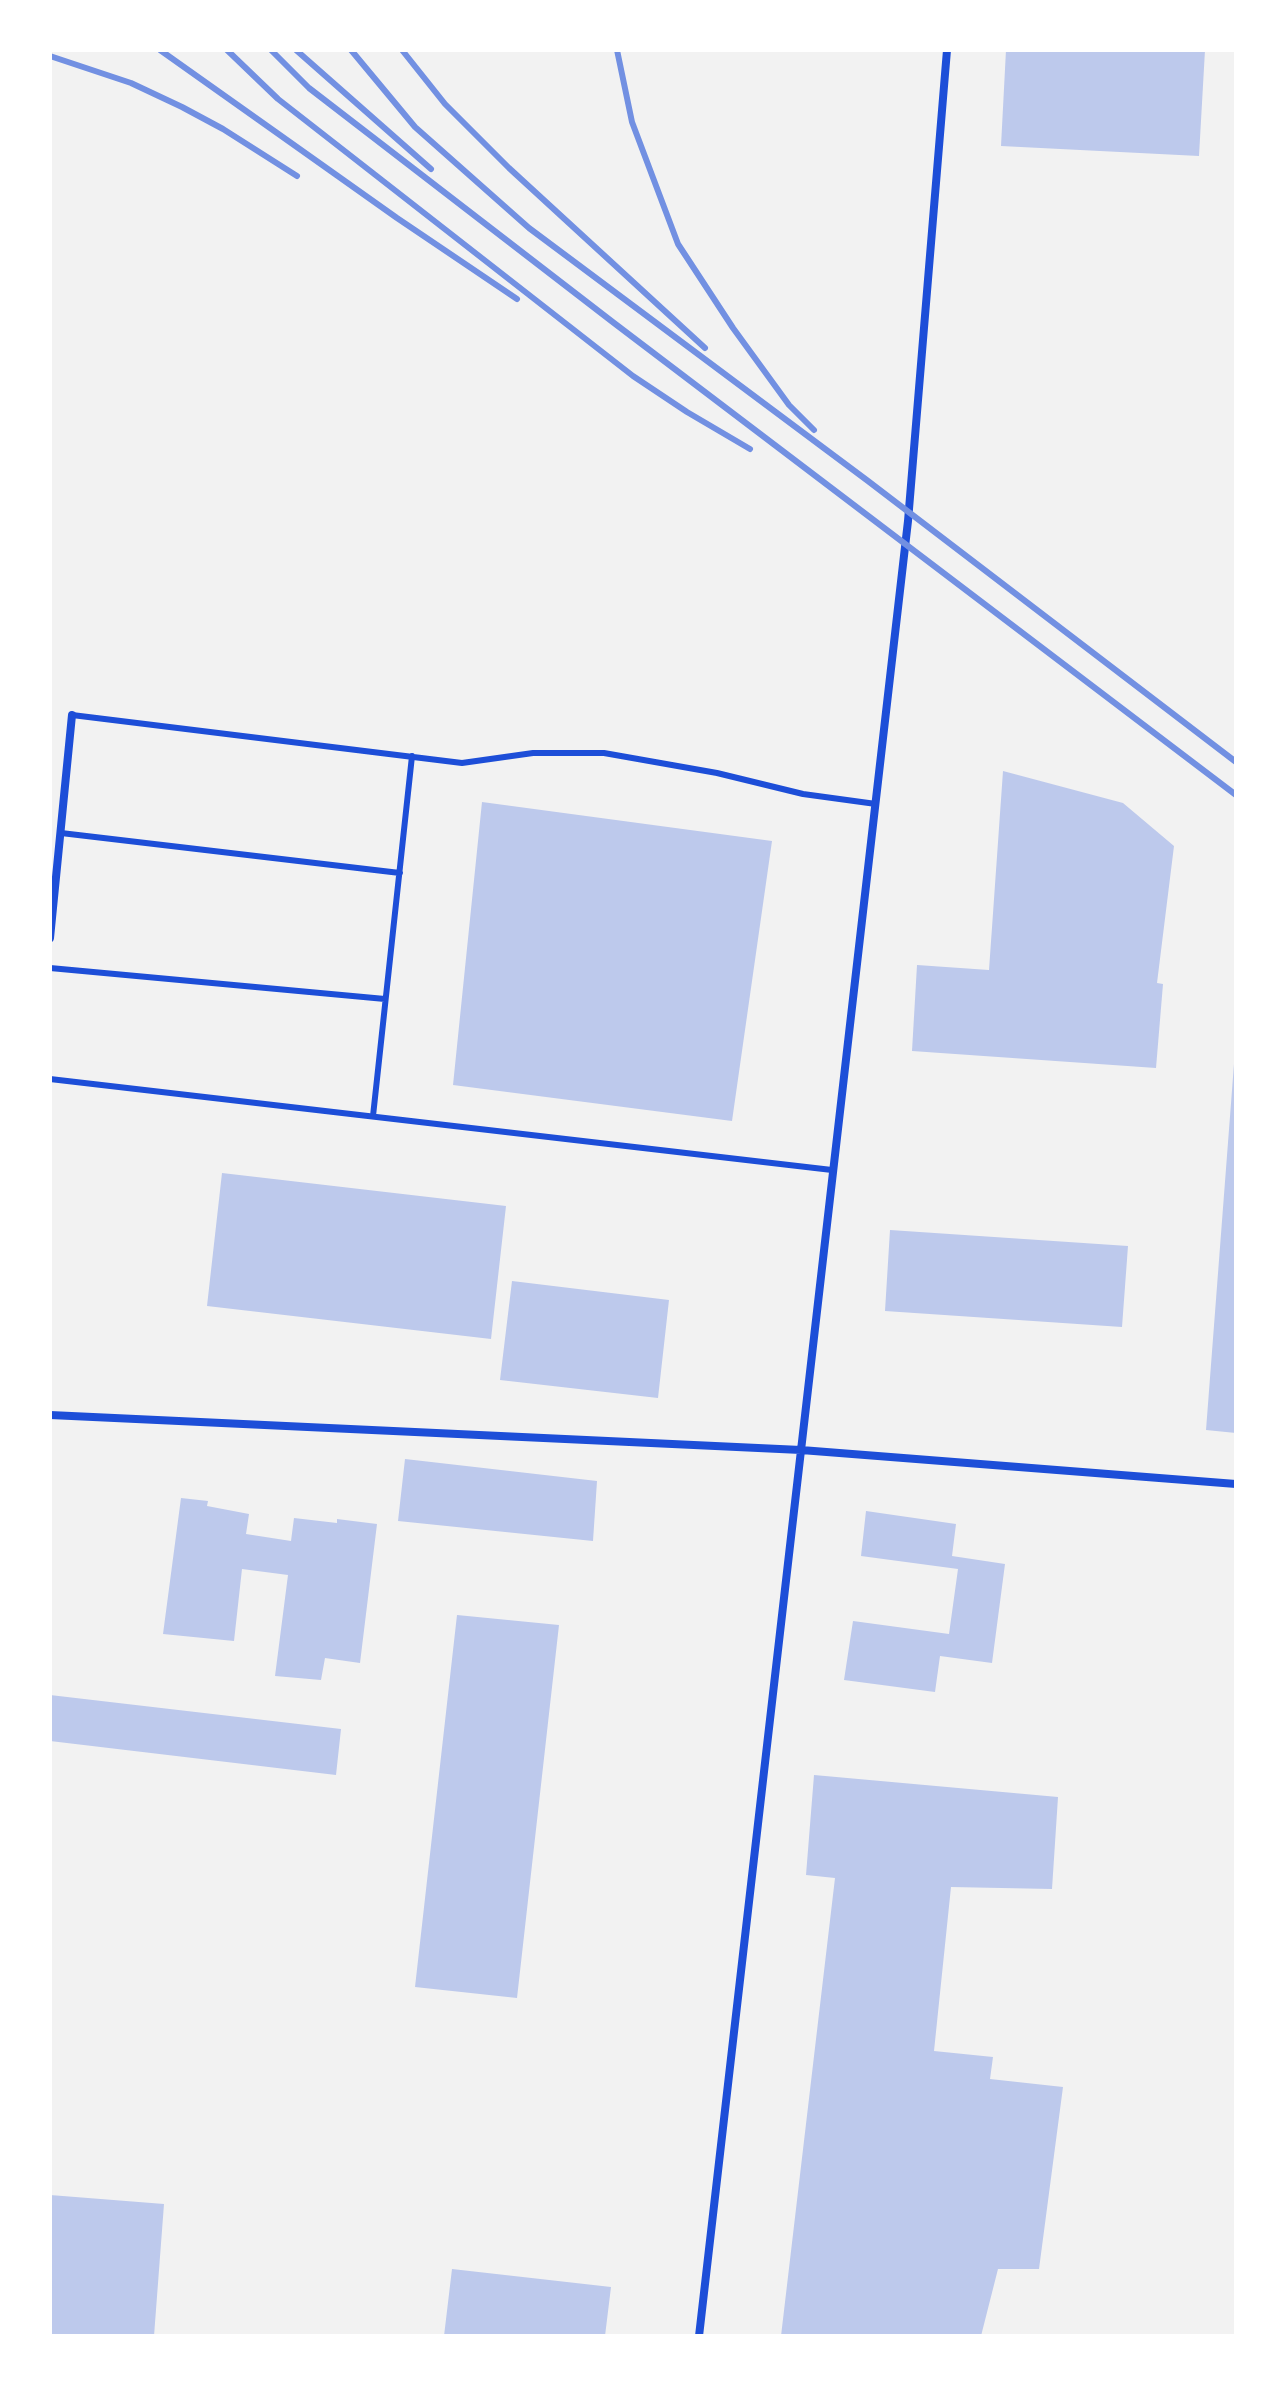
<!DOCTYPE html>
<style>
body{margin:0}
#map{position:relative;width:1286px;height:2386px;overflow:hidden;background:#f2f2f2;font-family:"Archivo Narrow",sans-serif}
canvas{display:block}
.frame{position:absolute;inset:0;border:52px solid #fff;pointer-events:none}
</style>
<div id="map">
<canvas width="1286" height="2386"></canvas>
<div class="frame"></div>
</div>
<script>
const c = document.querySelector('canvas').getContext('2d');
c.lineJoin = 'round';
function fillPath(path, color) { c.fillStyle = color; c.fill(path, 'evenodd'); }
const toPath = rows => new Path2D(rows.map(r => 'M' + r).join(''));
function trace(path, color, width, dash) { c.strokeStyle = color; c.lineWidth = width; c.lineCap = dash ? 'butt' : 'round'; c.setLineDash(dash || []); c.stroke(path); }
const building = toPath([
 [1006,50,1205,50,1199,156,1001,146],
 [1003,771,1123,803,1174,846,1157,983,1163,984,1156,1068,912,1051,917,965,989,970],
 [482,802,772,841,732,1121,453,1085],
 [1234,1064,1236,1064,1236,1433,1206,1430],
 [222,1173,506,1206,491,1339,207,1306],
 [890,1230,1128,1246,1122,1327,885,1311],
 [512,1281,669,1300,658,1398,500,1380],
 [405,1459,597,1481,593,1541,398,1521],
 [181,1498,208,1501,207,1506,249,1514,246,1534,291,1541,294,1518,337,1523,337,1519,377,1524,360,1663,325,1658,321,1680,275,1676,288,1575,242,1569,234,1641,163,1634],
 [866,1511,956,1524,952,1556,1005,1564,992,1663,940,1656,935,1692,844,1680,853,1621,949,1634,958,1569,861,1556],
 [457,1615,559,1625,517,1998,415,1987],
 [50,1695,341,1729,336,1775,50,1741],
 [814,1775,1058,1797,1052,1889,951,1887,934,2051,993,2057,990,2079,1063,2087,1039,2269,998,2269,981,2336,781,2336,835,1878,806,1875],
 [50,2195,164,2204,154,2336,50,2336],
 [452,2269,611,2287,605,2336,444,2336]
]);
const service = toPath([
 [72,715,462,763,533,753,604,753,717,773,803,794,876,804],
 [61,833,400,873],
 [50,968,385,999],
 [50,1079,832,1170],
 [373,1116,412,756]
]);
const minor = toPath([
 [50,938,72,715],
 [50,1415,801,1450,1236,1484],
 [699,2336,908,521,947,50]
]);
const rail = toPath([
 [160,50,397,218,517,299],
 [227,50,278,99,633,376,687,412,750,449],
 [271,50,309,88,614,323,1236,795],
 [296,50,431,169],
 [351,50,415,127,529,228,868,481,1236,762],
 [402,50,445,104,509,168,705,348],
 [617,50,632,122,678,244,733,328,789,405,814,430],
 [50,56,131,83,182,107,223,129,297,176]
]);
fillPath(building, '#bdc9ec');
trace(service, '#1d4ed8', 6);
trace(minor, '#1d4ed8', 8);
trace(rail, '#7290e2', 6);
</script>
